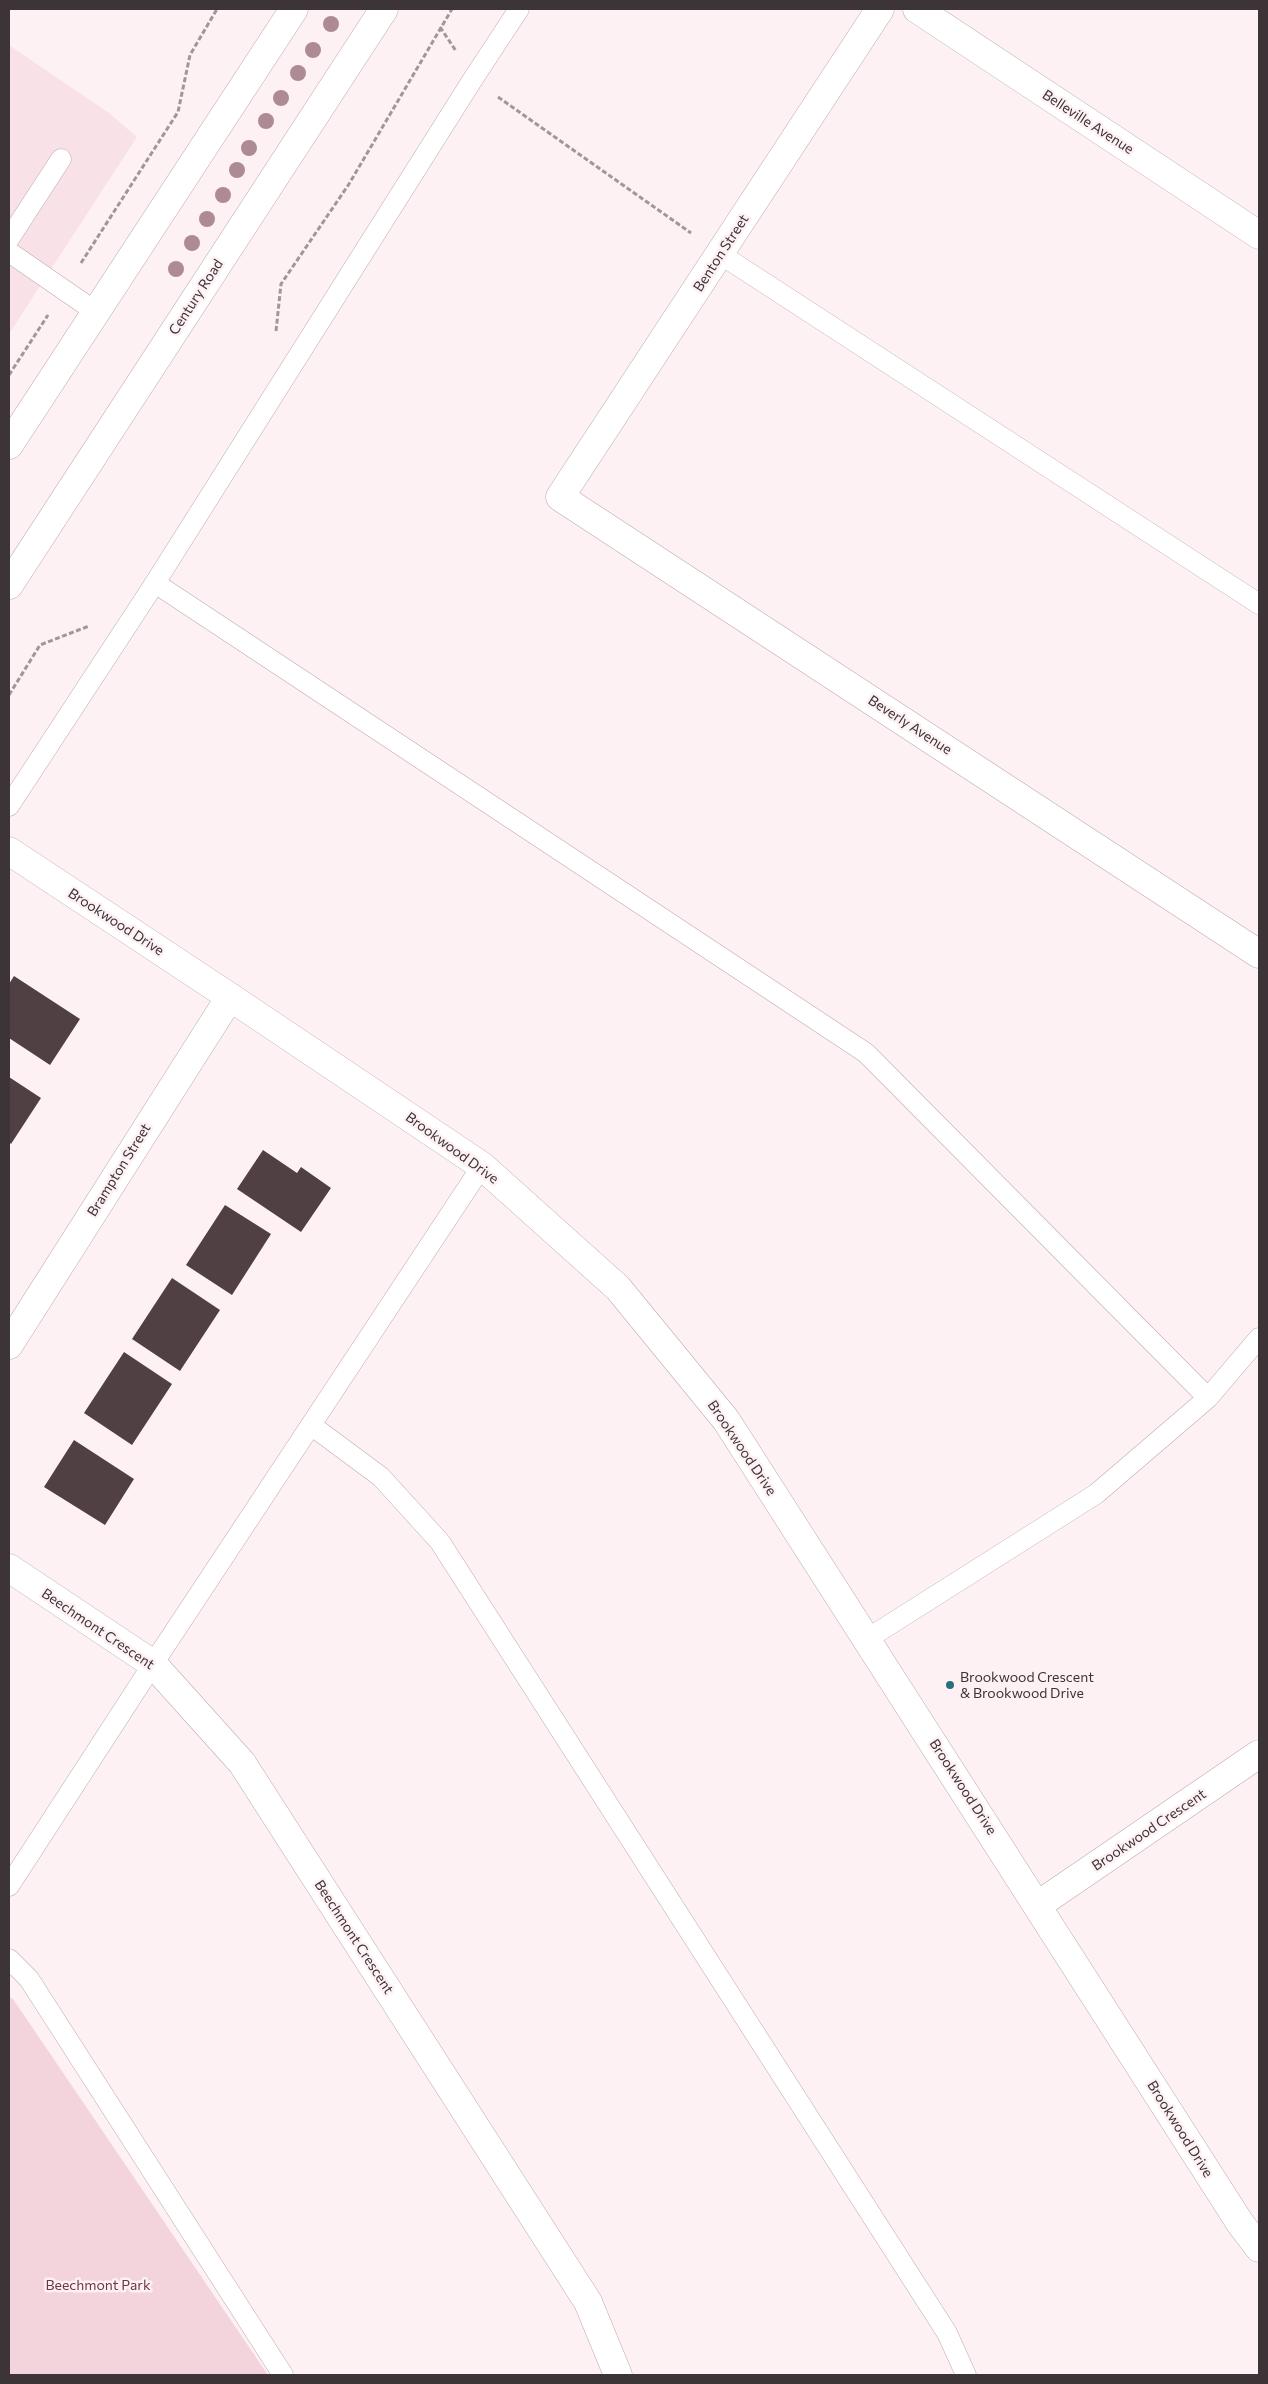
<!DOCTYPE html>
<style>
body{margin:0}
#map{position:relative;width:1268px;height:2384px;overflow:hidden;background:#fef1f4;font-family:Commissioner,sans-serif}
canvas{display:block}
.frame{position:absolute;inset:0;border:10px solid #3c3436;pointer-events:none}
</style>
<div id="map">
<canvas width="1268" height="2384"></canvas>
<div class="frame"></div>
</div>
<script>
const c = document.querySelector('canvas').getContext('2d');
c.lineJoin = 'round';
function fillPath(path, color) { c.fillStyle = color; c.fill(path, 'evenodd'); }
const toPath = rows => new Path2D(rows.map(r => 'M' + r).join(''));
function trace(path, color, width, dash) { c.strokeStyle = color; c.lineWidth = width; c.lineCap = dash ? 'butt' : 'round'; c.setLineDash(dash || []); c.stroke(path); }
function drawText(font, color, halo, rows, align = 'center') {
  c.font = font + ' Commissioner,sans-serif'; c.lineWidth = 5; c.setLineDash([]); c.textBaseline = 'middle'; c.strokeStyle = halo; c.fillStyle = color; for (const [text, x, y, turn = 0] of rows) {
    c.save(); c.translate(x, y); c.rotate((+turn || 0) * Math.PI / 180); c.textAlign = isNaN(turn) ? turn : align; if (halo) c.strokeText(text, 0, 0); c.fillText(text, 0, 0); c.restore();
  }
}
const built = toPath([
 [9,45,109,113,137,137,9,334]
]);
const green = toPath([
 [9,1997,13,1999,268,2375,9,2375]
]);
const building = toPath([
 [14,976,80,1019,50,1065,9,1038,9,984],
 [9,1077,41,1098,11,1144,9,1142],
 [263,1150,297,1173,301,1167,331,1188,301,1232,237,1189],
 [225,1205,271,1234,232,1295,186,1265],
 [172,1278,220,1310,180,1371,132,1339],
 [124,1352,172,1384,132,1445,84,1413],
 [74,1440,134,1479,105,1525,44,1487]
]);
const path = toPath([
 [440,27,456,51],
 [498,97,691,233],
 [81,263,178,112,190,55,217,9],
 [276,331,281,284,349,184,452,9],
 [9,375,48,315],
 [9,695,40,645,89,626]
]);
const service = toPath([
 [9,239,61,159],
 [9,252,96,312],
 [720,254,1259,604],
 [155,583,866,1053,1208,1398],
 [9,806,155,583,473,79,519,9],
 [311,1425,381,1477,440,1542,947,2333,966,2375],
 [867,1639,1096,1494,1208,1398,1259,1338],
 [9,1886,153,1664,482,1166],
 [9,1959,29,1979,283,2375]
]);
const minor = toPath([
 [880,9,560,497,1259,954],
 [917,9,1259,235],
 [9,1345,230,997],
 [9,1568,153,1664,242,1763,588,2302,618,2375],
 [1038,1905,1259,1754]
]);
const tertiary = toPath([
 [9,851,230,997,482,1166,618,1288,726,1420,1240,2223,1259,2248]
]);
const secondary = toPath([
 [9,445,294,9],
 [9,585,384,9]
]);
const trees = [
 [331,24],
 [313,50],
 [298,73],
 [281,98],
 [266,121],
 [249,148],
 [237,170],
 [223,195],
 [207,219],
 [192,243],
 [176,269]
];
const markers = [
 [950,1685,5,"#29707d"]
];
const streetNames = [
 ["Belleville Avenue",1088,122,33],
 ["Benton Street",721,253,-57],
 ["Century Road",196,297,-57],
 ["Beverly Avenue",910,725,33],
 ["Brookwood Drive",116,922,33],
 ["Brookwood Drive",452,1148,36],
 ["Brampton Street",119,1170,-58],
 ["Brookwood Drive",742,1448,56],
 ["Beechmont Crescent",98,1629,34],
 ["Brookwood Drive",963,1787,57],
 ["Brookwood Crescent",1149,1830,-34],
 ["Beechmont Crescent",354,1937,57],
 ["Brookwood Drive",1180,2129,58]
];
const poiNames = [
 ["Brookwood Crescent",960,1677],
 ["& Brookwood Drive",960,1693]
];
const parkNames = [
 ["Beechmont Park",98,2285]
];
fillPath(built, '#f9e2e7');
fillPath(green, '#f4d4dc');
fillPath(building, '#503f43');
trace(service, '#bda9ae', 21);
trace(minor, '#bda9ae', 29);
trace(tertiary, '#bda9ae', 29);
trace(secondary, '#bda9ae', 29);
trace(path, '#a19699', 3, [5, 2.5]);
trace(service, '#fff', 20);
trace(minor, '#fff', 28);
trace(tertiary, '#fff', 28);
trace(secondary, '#fff', 28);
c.fillStyle = '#ae8a94';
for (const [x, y] of trees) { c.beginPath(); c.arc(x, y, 8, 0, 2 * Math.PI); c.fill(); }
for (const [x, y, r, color] of markers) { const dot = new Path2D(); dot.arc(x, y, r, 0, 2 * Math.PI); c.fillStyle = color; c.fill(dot); trace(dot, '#fef1f4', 2); }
drawText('14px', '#3c3436', '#fef1f4', streetNames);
drawText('14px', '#3c3436', '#fef1f4', poiNames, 'left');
drawText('14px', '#6d3546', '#fef1f4', parkNames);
</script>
